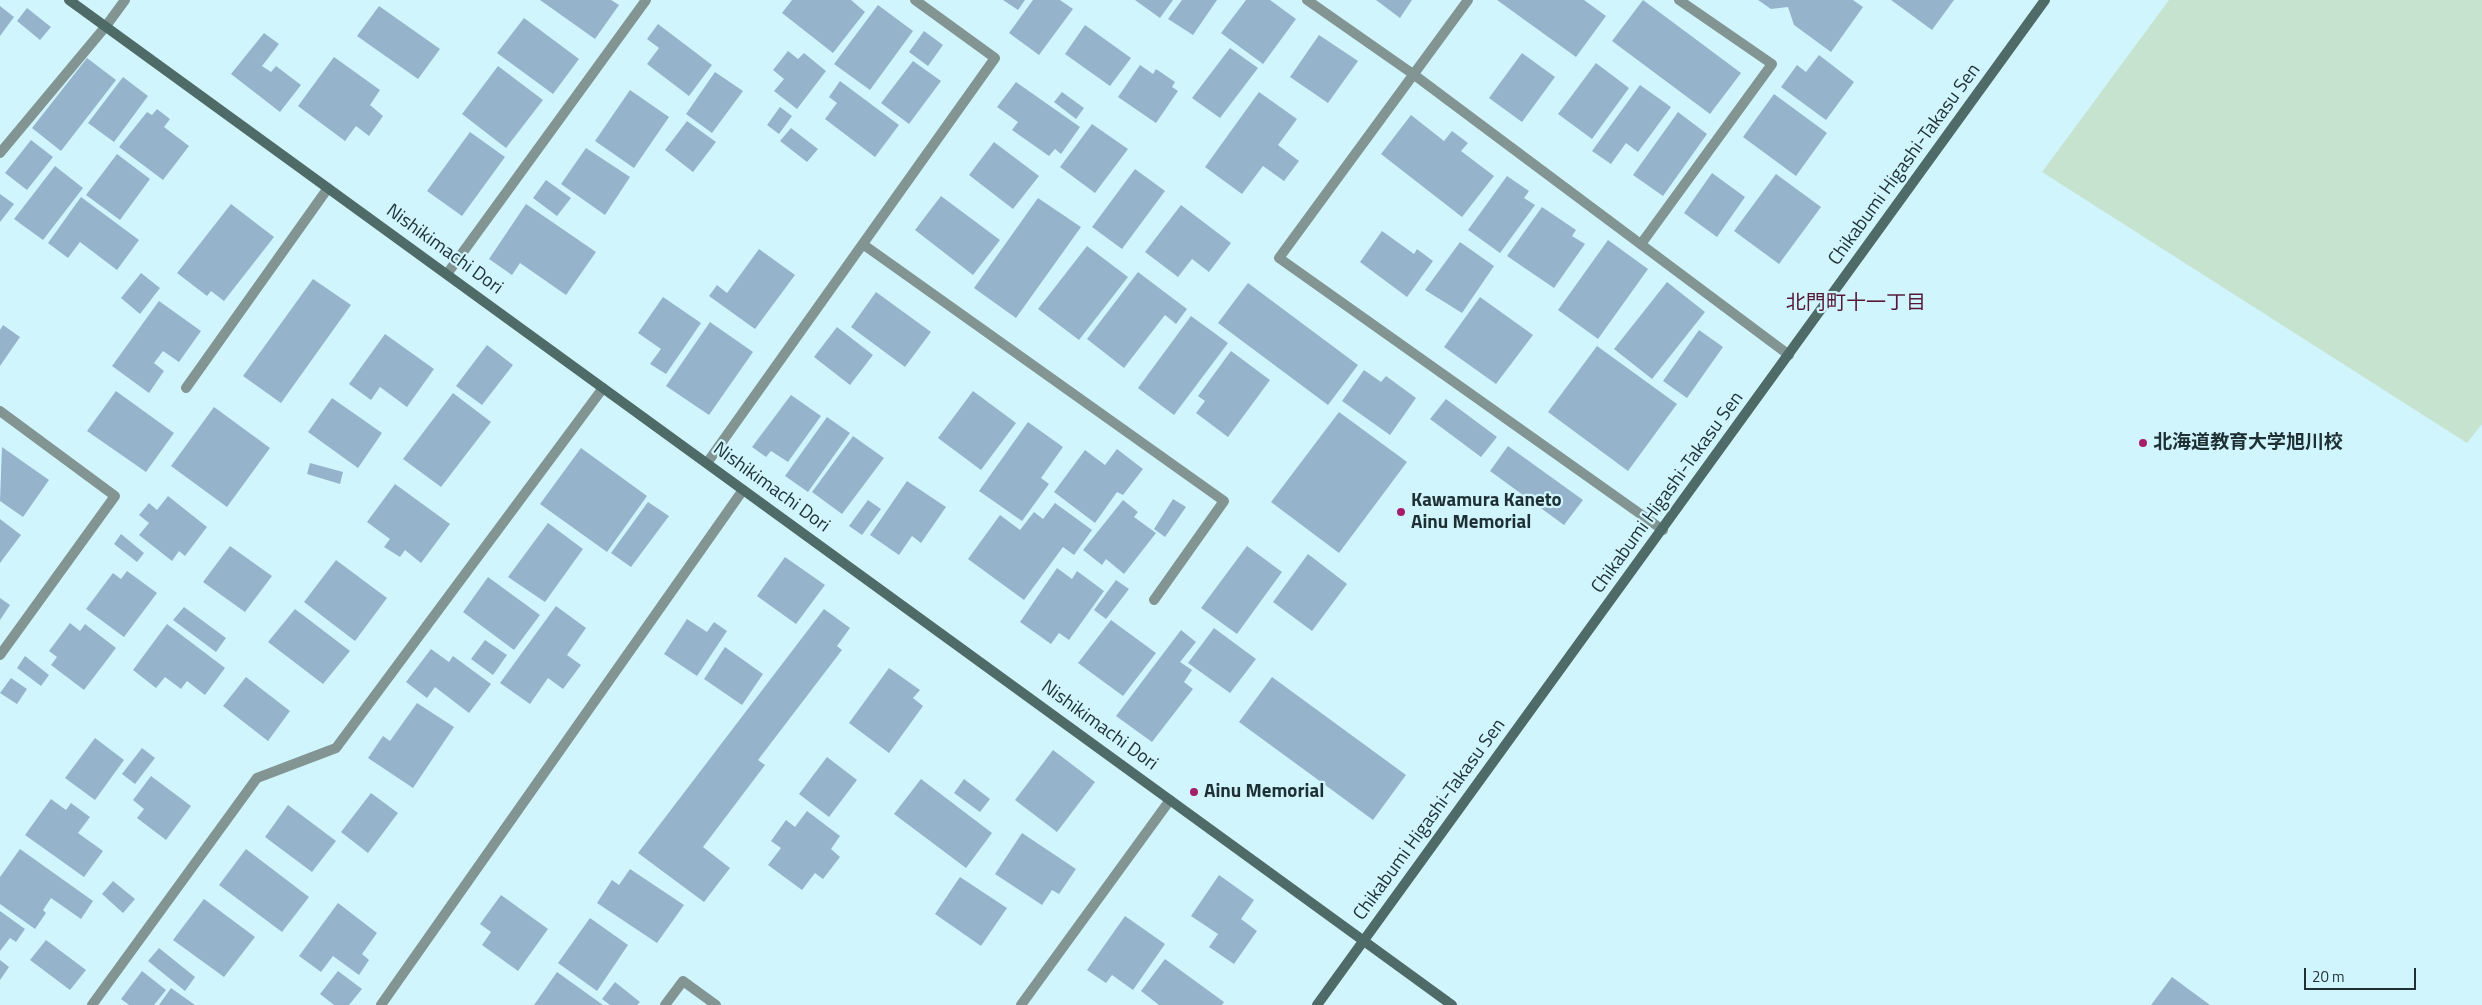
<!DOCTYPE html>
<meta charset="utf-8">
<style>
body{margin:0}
#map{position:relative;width:2482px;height:1005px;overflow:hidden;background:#d1f5fd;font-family:"Titillium Web",sans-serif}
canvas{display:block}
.scale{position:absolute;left:2304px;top:968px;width:112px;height:22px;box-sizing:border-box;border:2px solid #1e3034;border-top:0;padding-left:6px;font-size:15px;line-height:18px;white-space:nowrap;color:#1e3034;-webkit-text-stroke:4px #d1f5fd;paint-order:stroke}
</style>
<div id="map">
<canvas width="2482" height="1005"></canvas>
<div class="scale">20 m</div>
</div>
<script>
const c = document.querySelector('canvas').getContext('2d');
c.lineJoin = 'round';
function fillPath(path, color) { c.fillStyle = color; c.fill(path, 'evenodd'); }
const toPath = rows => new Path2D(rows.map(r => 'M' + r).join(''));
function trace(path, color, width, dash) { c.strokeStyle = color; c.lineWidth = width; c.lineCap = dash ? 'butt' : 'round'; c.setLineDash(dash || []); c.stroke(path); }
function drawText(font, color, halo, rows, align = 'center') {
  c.font = font + ' "Titillium Web","Noto Sans JP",sans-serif'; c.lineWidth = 4.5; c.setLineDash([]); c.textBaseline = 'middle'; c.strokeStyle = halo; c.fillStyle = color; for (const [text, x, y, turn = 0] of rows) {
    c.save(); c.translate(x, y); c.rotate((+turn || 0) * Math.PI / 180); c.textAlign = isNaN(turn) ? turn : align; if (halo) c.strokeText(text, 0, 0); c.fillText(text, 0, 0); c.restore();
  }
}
const green = toPath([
 [2169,0,2482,0,2482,424,2467,443,2042,172]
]);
const building = toPath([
 [540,0,611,0,619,5,595,39],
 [792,0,851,0,865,12,833,53,782,13],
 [1003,0,1025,0,1018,10],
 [1033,0,1060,0,1073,9,1039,55,1009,33],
 [1135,0,1173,0,1160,18],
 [1182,0,1217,0,1193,35,1168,19],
 [1246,0,1270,0,1296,19,1263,64,1221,33],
 [1376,0,1412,0,1400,18],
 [1497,0,1584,0,1606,16,1576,57],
 [1643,0,1741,73,1710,114,1612,41],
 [1758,0,1853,0,1863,7,1831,52,1794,25,1788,7,1771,9],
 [1891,0,1954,0,1932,30],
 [878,5,913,31,870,90,834,64],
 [0,6,14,17,0,36],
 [379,6,440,49,418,79,357,36],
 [27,8,51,27,40,40,17,21],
 [524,18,579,59,553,94,497,53],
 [658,24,712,65,689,96,647,64,659,48,647,39],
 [1085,25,1131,58,1110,86,1065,54],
 [924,31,943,45,928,66,909,52],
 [264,33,279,44,262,66,271,72,276,66,301,85,280,112,231,74],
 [1319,35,1358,61,1328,103,1290,77],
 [1230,48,1258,68,1220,118,1192,98],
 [788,51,798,59,804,53,826,71,797,109,774,91,784,79,773,70],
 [1522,53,1555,77,1522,122,1489,98],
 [1819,55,1854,82,1826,120,1781,87,1797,65,1806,72],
 [334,57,380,90,370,105,383,116,369,136,356,126,345,141,298,106],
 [87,58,116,80,61,151,32,128],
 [913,61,941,81,909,124,881,103],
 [1596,63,1629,88,1592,139,1558,114],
 [1140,65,1153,74,1156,69,1175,82,1172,87,1178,91,1156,123,1118,97],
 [498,66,543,100,506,148,462,114],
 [715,72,743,91,712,133,686,114],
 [123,77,148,96,114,142,88,123],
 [840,81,899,125,875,157,825,119,837,103,829,97],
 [1016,82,1080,127,1061,154,1055,149,1049,156,1012,130,1018,122,997,107],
 [1640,85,1671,107,1638,152,1626,143,1611,164,1592,151],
 [630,90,669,117,634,168,595,141],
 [1062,92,1084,108,1076,119,1054,102],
 [1259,92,1297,119,1278,145,1299,161,1284,181,1263,166,1242,194,1205,167],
 [1774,94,1827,133,1796,176,1743,137],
 [780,107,792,116,779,134,767,125],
 [157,109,170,119,164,127,189,146,163,180,119,147,147,112,152,115],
 [1678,112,1707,134,1663,196,1633,175],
 [1411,115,1444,141,1452,131,1468,143,1461,151,1494,176,1462,217,1381,154],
 [687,121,716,142,693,172,665,150],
 [1092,124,1128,149,1095,193,1060,167],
 [791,128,818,149,807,162,780,141],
 [470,132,505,157,462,216,427,191],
 [31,140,53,157,27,190,5,173],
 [994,142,1039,176,1013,209,969,175],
 [586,148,630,177,605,215,561,184],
 [117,154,150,179,120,220,86,195],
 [55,166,83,188,43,240,14,219],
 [1135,169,1165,191,1122,249,1092,227],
 [1712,173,1745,197,1717,237,1684,213],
 [1776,174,1821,207,1779,264,1734,231],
 [1507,176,1529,191,1524,198,1535,205,1500,253,1468,230],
 [546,180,571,198,557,216,533,198],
 [0,194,14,204,0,222],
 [941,196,1000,240,973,275,915,230],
 [81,197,139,240,117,270,80,242,68,258,48,243],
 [1038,198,1081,227,1016,318,974,288],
 [231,204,274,237,224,301,211,291,207,296,177,273],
 [526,204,596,252,566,295,520,263,512,275,489,259],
 [1181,205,1231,243,1209,272,1192,259,1178,277,1145,252],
 [1542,207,1576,230,1572,236,1585,244,1554,288,1507,256],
 [1382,231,1414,254,1417,249,1433,261,1407,297,1360,262],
 [1608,240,1648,269,1598,339,1558,310],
 [1460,242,1494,266,1462,313,1425,290],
 [1087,246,1128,277,1079,340,1038,309],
 [759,249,795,275,755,329,709,296,717,285,727,293],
 [1138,272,1187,309,1176,324,1165,315,1124,368,1087,339],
 [141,273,160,288,140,314,121,298],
 [313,279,351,305,281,403,243,376],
 [1667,282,1705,312,1652,379,1614,349],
 [1248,283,1358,365,1328,405,1218,323],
 [876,292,931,332,905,367,851,327],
 [663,297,701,323,666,374,650,364,661,349,638,333],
 [1480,297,1533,335,1496,384,1444,347],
 [159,301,201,331,179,362,163,351,154,363,164,371,149,393,112,366],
 [1191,316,1228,343,1174,415,1138,388],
 [710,322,753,352,709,415,666,386],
 [3,325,20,337,0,366,0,330],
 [837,327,873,355,850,385,814,357],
 [1699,330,1723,347,1687,398,1663,381],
 [385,334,434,369,407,407,380,387,371,400,349,384],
 [487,345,513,365,482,405,456,386],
 [1597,346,1677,404,1628,471,1548,412],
 [1231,351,1270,380,1228,437,1196,413,1205,401,1198,396],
 [1364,370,1381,382,1386,376,1416,398,1390,435,1342,401],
 [116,391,174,433,146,472,87,431],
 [973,391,1016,423,981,470,938,438],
 [453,393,491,422,441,487,403,459],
 [791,395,821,416,788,462,771,451,766,457,752,447],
 [332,398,382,433,358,468,308,432],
 [1446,399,1497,437,1481,457,1430,419],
 [214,407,270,448,227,507,171,466],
 [1339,412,1407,462,1339,553,1271,502],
 [827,417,850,433,808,492,785,476],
 [1028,422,1063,447,1041,478,1049,484,1022,521,979,491],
 [853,436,884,458,842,514,812,492],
 [1508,446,1583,500,1564,525,1490,471],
 [2,447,49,480,23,517,0,501],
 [581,448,647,496,607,552,540,504],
 [1117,449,1143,469,1123,495,1117,492,1095,523,1054,492,1085,450,1105,465],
 [310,463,343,472,340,484,307,474],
 [907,481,946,507,921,543,912,536,899,555,870,535],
 [395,484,450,524,421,563,405,550,400,557,384,547,390,539,367,522],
 [168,496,207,527,185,556,179,551,172,561,139,535,149,523,139,515,149,503,157,510],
 [1173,499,1186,507,1165,537,1154,529],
 [868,500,881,509,862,535,849,526],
 [1123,500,1138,512,1134,517,1156,533,1124,574,1106,559,1102,565,1083,550],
 [648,502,669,516,631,567,611,553],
 [1055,503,1092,530,1074,555,1063,547,1024,600,968,559,1000,515,1020,530,1034,512,1043,519],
 [0,519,21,535,0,563],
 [548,523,583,549,545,602,508,577],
 [121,534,144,553,137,562,114,544],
 [230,546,272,576,245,612,203,582],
 [1247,546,1282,572,1237,634,1201,608],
 [1308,554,1347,584,1312,631,1273,602],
 [785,557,825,585,796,624,757,596],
 [336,560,387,598,355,641,304,602],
 [1057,568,1072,579,1077,571,1104,591,1069,640,1059,633,1051,644,1020,622],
 [127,571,157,593,124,637,86,609,113,573,121,579],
 [488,577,540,615,514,650,463,612],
 [1116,580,1129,589,1106,619,1094,610],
 [0,598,10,605,0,620],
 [556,606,586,628,567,655,581,665,563,689,548,678,530,704,500,683],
 [184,607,226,638,216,652,173,620],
 [295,609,350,651,323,684,268,642],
 [824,609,850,628,837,646,842,650,758,760,765,765,703,847,730,868,704,902,638,853],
 [687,619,707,632,714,622,727,631,697,676,664,654],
 [1111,620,1156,653,1123,696,1078,663],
 [70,623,80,631,85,624,116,648,84,690,51,665,57,657,49,651],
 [167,624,225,668,205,695,187,681,181,689,165,677,156,688,133,670],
 [1214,628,1256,659,1230,693,1188,663],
 [1181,630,1196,642,1180,662,1192,670,1184,682,1193,689,1152,742,1116,716],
 [485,640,507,655,493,675,471,659],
 [725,647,763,674,742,705,704,679],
 [431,649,449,662,453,656,491,684,469,713,435,687,427,698,406,682],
 [25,656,49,675,41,686,17,668],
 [889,668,920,690,913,698,923,706,889,753,849,723],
 [246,677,290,711,268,741,223,706],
 [1272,677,1406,775,1373,820,1239,722],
 [11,678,27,689,17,704,0,693],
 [417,703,454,727,413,788,368,758,383,736,390,741],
 [95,738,124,760,95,800,65,778],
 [142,748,155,758,135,784,122,774],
 [1053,750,1095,782,1057,832,1015,800],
 [827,757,857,780,829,817,799,794],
 [151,776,191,806,166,840,137,818,144,809,133,800],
 [921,779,992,833,966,868,894,814],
 [964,779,990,799,980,812,954,793],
 [371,793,398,813,368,853,341,832],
 [51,799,66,810,71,803,90,817,78,833,103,851,84,877,25,835],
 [288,805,336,841,312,872,265,837],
 [807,811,840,836,831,849,840,857,823,879,815,873,802,890,768,865,781,848,771,841,786,820,795,827],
 [1022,833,1076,869,1059,894,1052,890,1042,905,995,874],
 [20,849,93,901,81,919,51,898,43,910,46,913,35,929,0,904,0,877],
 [246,849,309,897,282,932,219,885],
 [630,869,684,905,657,943,597,903,612,880,619,885],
 [1219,875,1254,900,1241,919,1257,931,1234,964,1209,947,1218,934,1191,916],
 [960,877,1007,908,981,946,935,914],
 [113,881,135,899,123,913,102,894],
 [501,895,548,929,518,971,482,945,491,932,480,924],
 [204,899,255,937,224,977,173,940],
 [338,903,377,933,362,954,369,960,359,975,333,956,321,972,299,956],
 [0,911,25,929,16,942,10,938,0,951],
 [1125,916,1165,944,1133,990,1112,975,1106,983,1087,970],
 [590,918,628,945,597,991,558,963],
 [46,940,86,970,70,990,30,960],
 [159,948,195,977,185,991,148,961],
 [1165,959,1224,1002,1222,1005,1159,1005,1141,991],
 [0,960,9,967,0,980],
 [142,971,166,990,154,1005,129,1005,121,999],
 [338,971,362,989,349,1005,334,1005,320,994],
 [557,972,603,1005,534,1005],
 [2172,977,2210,1005,2151,1005],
 [615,982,640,1002,637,1005,610,1005,602,999],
 [171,988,195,1005,159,1005]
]);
const lane = toPath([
 [1641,244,1772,64,1679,0],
 [186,388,328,188]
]);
const street = toPath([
 [1307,0,1413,74,1789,355],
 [1468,0,1279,258,1663,530],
 [0,153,106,26,125,0],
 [864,245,1224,501,1154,600],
 [447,274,646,0],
 [0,411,115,496,0,655],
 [707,463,995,58,915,0],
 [92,1005,257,778,336,748,603,388],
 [381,1005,743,490],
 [665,1005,683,981,716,1005],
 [1021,1005,1170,800]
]);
const secondary = toPath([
 [69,0,1452,1005],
 [1317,1005,2045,0]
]);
const markers = [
 [2143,443,5,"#a51e68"],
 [1401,512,5,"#a51e68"],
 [1194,792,5,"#a51e68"]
];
const streetNames = [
 ["Chikabumi Higashi-Takasu Sen",1905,165,-54],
 ["Nishikimachi Dori",444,250,36],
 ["Nishikimachi Dori",771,488,36],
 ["Chikabumi Higashi-Takasu Sen",1668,493,-54],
 ["Nishikimachi Dori",1099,726,36],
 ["Chikabumi Higashi-Takasu Sen",1430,820,-54]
];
const poiNames = [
 ["北海道教育大学旭川校",2153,443],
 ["Kawamura Kaneto",1411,501],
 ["Ainu Memorial",1411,523],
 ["Ainu Memorial",1204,792]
];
const neighbourhoodNames = [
 ["北門町十一丁目",1856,304]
];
fillPath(green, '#c6e3d0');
fillPath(building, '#95b4cc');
trace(lane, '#829592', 10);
trace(street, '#829592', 10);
trace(secondary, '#4f6b67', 10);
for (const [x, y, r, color] of markers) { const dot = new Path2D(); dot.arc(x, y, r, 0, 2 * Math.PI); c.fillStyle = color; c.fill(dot); trace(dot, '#d1f5fd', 2); }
drawText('19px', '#1e3034', '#d1f5fd', streetNames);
drawText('bold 19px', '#1e3034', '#d1f5fd', poiNames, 'left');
drawText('20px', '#561636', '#d1f5fd', neighbourhoodNames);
</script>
